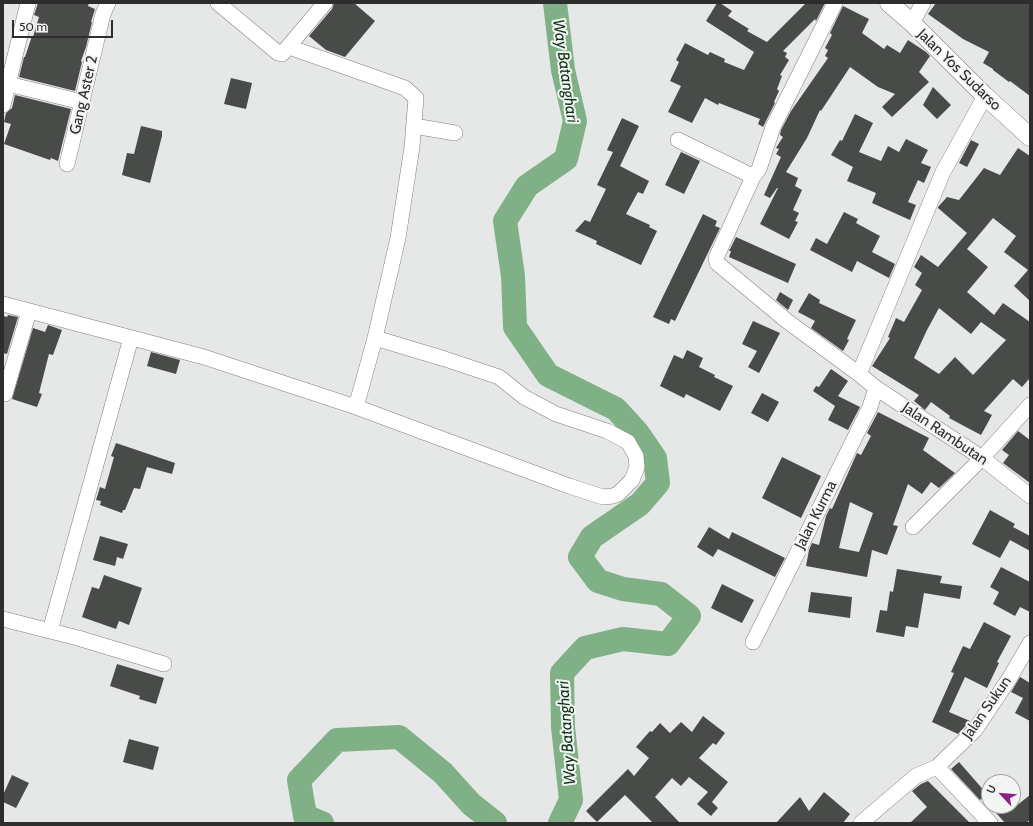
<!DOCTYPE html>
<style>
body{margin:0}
#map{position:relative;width:1033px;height:826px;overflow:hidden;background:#e5e8e6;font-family:Cabin,sans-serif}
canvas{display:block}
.frame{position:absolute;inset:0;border:4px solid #2c2d2c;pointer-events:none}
.north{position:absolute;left:981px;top:774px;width:40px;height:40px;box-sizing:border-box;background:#f3f5f3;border:1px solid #a3a5a3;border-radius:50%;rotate:296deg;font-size:11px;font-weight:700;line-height:16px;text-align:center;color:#2c2d2c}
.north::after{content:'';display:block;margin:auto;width:14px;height:18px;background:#882188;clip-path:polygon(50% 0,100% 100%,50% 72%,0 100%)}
.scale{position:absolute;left:12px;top:20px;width:101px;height:18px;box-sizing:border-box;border:2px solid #2c2d2c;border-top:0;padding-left:5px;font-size:12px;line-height:14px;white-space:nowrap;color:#2c2d2c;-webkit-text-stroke:3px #f3f5f3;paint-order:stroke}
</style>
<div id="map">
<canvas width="1033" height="826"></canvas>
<div class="frame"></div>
<div class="north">U</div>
<div class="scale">50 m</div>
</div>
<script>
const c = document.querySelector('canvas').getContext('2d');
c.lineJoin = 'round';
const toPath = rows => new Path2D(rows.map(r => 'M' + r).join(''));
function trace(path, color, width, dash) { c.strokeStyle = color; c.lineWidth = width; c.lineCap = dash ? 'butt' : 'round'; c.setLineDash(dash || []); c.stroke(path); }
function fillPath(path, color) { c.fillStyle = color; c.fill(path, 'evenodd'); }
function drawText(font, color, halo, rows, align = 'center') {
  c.font = font + ' Cabin,sans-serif'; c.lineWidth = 4; c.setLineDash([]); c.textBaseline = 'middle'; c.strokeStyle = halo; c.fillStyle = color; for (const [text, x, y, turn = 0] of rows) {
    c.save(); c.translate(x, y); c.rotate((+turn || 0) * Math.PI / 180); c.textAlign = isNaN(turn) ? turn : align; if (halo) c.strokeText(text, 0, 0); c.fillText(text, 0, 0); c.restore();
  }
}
const river = toPath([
 [555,3,563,70,575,121,566,159,527,186,505,221,513,276,515,327,548,375,616,409,637,432,655,458,658,483,640,504,592,537,580,557,598,581,623,589,661,594,689,616,668,644,623,639,585,648,562,673,563,727,571,800,560,823],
 [322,823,305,816,299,780,337,740,399,737,443,773,471,804,495,823]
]);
const building = toPath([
 [38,3,89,3,88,6,95,9,91,22,92,22,86,47,81,61,82,62,75,91,19,77,24,57,25,57,32,36,33,37,39,17,34,15],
 [334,3,354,3,375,21,345,57,326,50,309,36,332,9],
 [717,3,720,3,732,11,728,16,749,29,747,31,767,42,806,3,825,3,816,21,815,19,783,51,787,53,785,57,789,60,780,75,782,76,777,89,779,91,774,102,775,103,763,127,758,124,760,119,719,103,718,105,705,98,692,123,668,112,681,86,670,81,679,62,676,60,685,43,708,55,710,52,725,59,724,62,744,70,754,52,706,21],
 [936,3,1030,3,1030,96,1010,81,1009,82,993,70,993,69,983,63,989,52,963,39,928,14],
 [843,6,869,19,862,33,884,49,887,45,900,53,908,40,926,52,930,56,919,72,929,82,892,117,882,107,895,94,878,87,850,67,821,111,820,110,807,138,786,172,798,178,795,186,802,190,793,210,799,213,795,221,798,222,789,239,760,224,778,188,777,188,770,198,764,195,781,157,776,154,779,149,776,148,783,137,780,135,781,130,791,111,828,58,825,56,828,50,825,48,832,35,830,33],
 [231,78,252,83,246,109,224,104],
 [933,87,951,105,937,119,923,105],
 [15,95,71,109,58,161,51,158,50,160,4,144,11,124,4,122,6,113,12,108],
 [855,114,873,123,859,152,881,161,888,146,899,152,906,139,928,150,921,163,931,167,924,183,918,180,908,202,916,205,910,220,872,203,876,193,847,181,853,167,831,155,840,140,842,141],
 [622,118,639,126,620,166,649,181,643,194,638,192,626,214,650,225,649,227,657,231,641,265,596,244,597,241,575,231,585,220,590,222,606,189,597,185,613,152,607,150],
 [141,126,162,131,162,136,150,183,122,175,127,153,134,154],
 [971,140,979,144,967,167,959,163],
 [1018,148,1030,156,1030,301,1014,286,1028,270,1004,252,1016,236,993,218,967,249,988,267,967,292,994,315,1003,303,1030,322,1030,378,1022,387,1013,379,984,411,992,415,981,435,949,418,950,416,931,402,925,410,914,401,919,395,872,366,890,338,888,337,896,318,904,322,922,290,915,285,922,273,914,267,921,255,938,267,967,233,938,208,938,207,947,197,959,200,984,168,1000,175],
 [939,308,971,334,981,322,1006,340,973,375,955,357,939,374,914,358,927,330],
 [681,152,700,161,684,194,665,185],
 [844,212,858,219,856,223,880,236,872,252,895,264,889,278,857,261,852,272,810,250,816,238,827,244],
 [703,214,717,221,715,226,720,228,675,321,671,319,669,324,653,317],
 [736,237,796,264,788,283,729,257,731,251,729,251],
 [780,292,793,300,788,310,776,300],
 [809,293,820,300,819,303,856,320,847,339,849,340,843,351,811,328,815,321,798,312],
 [8,315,18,317,7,354,3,353,3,316,7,317],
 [753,321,780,333,759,373,748,367,757,351,742,344],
 [48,325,62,330,53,355,49,354,39,393,42,394,37,407,12,399,33,328,45,332],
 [687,350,703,358,699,367,715,375,714,377,733,386,720,411,686,394,684,398,660,386,674,355,683,359],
 [151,352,180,360,176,374,147,366],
 [831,369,848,381,838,396,860,407,848,430,828,420,835,406,813,391,816,386,819,387],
 [762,393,779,402,768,422,751,413],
 [878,412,929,438,923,450,955,473,939,488,931,482,922,494,908,484,893,525,898,526,887,555,872,550,867,577,806,566,809,550,812,543,819,545,826,516,830,508,832,509,857,453,861,455,871,436,867,433],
 [850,502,873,513,859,552,839,548],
 [1018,431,1030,440,1030,483,1003,463,1009,455,1002,450],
 [116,443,175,463,172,474,147,467,140,489,134,488,125,510,123,510,122,513,100,505,101,501,96,500,100,487,105,489,114,457,111,456],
 [782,457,821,476,801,518,762,498],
 [990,510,1015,524,1013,527,1030,536,1030,551,1010,540,1000,558,972,544],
 [709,527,729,539,732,532,785,558,775,577,718,549,713,557,697,547],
 [100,536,128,544,123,559,117,557,115,566,93,560],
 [1001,567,1030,582,1030,612,1020,607,1015,616,993,604,999,592,990,587],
 [897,569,942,576,940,583,962,586,960,599,924,593,918,628,906,626,904,637,876,632,880,610,887,611,890,591,893,592],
 [104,575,142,588,129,625,119,621,116,629,82,617,92,587,99,589],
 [722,584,754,600,742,623,711,608],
 [811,592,852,597,850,618,808,612],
 [984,622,1011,636,997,662,999,663,987,688,965,677,949,712,970,721,958,734,932,722,954,673,951,672,963,646,970,649],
 [117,664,164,678,156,704,139,699,140,696,110,686],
 [1020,677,1030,683,1030,721,1015,713,1023,698,1011,692],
 [703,716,725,733,716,745,713,743,699,758,728,782,712,802,718,808,711,816,697,804,708,792,689,777,681,786,672,778,655,797,680,823,653,823,625,795,597,822,586,811,628,769,634,776,649,758,636,747,650,731,652,732,660,723,670,733,681,722,692,732],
 [129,739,159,747,153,770,123,762],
 [959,762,987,794,980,800,951,769],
 [12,775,29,783,16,808,3,802,3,795],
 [928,781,970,823,910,823,927,807,912,791,921,784],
 [824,792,850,814,843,823,776,823,800,797,809,811],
 [1030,795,1030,820,1026,823,1005,823,990,806,1016,806]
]);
const minor = toPath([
 [218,3,278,53,282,54,325,3],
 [912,23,923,3],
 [289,47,405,88,416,98,412,147,398,238,375,338,356,407],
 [8,84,82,102],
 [3,105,28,3],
 [414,126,455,133],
 [678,140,742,171,753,177,759,169,773,127,835,3],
 [67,164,103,14,108,3],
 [753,177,716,258,717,263,787,321,859,374,876,388,982,458,1030,496],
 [3,304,204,357,356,407,569,486,603,497,613,496,618,494,632,480,637,467,636,456,628,442,607,431,556,414,524,397,499,377,445,359,375,338],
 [859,374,943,172,985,96],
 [3,393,5,394,29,311],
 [913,527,982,458,1030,405],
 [3,619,78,638,164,664],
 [50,631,131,338],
 [753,642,870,407,876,388],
 [937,767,990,823],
 [861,823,916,776,937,767,975,730,1009,679,1030,643]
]);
const tertiary = toPath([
 [889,3,912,23,985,96,1030,137]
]);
const streetNames = [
 ["Jalan Yos Sudarso",959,70,44],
 ["Gang Aster 2",84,95,-77],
 ["Jalan Rambutan",945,434,34],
 ["Jalan Kurma",816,515,-63],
 ["Jalan Sukun",987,708,-55]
];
const waterNames = [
 ["Way Batanghari",565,71,82],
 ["Way Batanghari",567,733,-94]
];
trace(river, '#80b186', 24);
fillPath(building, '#494b49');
trace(minor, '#7f817f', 16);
trace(tertiary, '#7f817f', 19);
trace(minor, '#fff', 15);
trace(tertiary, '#fff', 18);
drawText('15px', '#2c2d2c', '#f3f5f3', streetNames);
drawText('italic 16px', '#0d3215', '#f3f5f3', waterNames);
</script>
